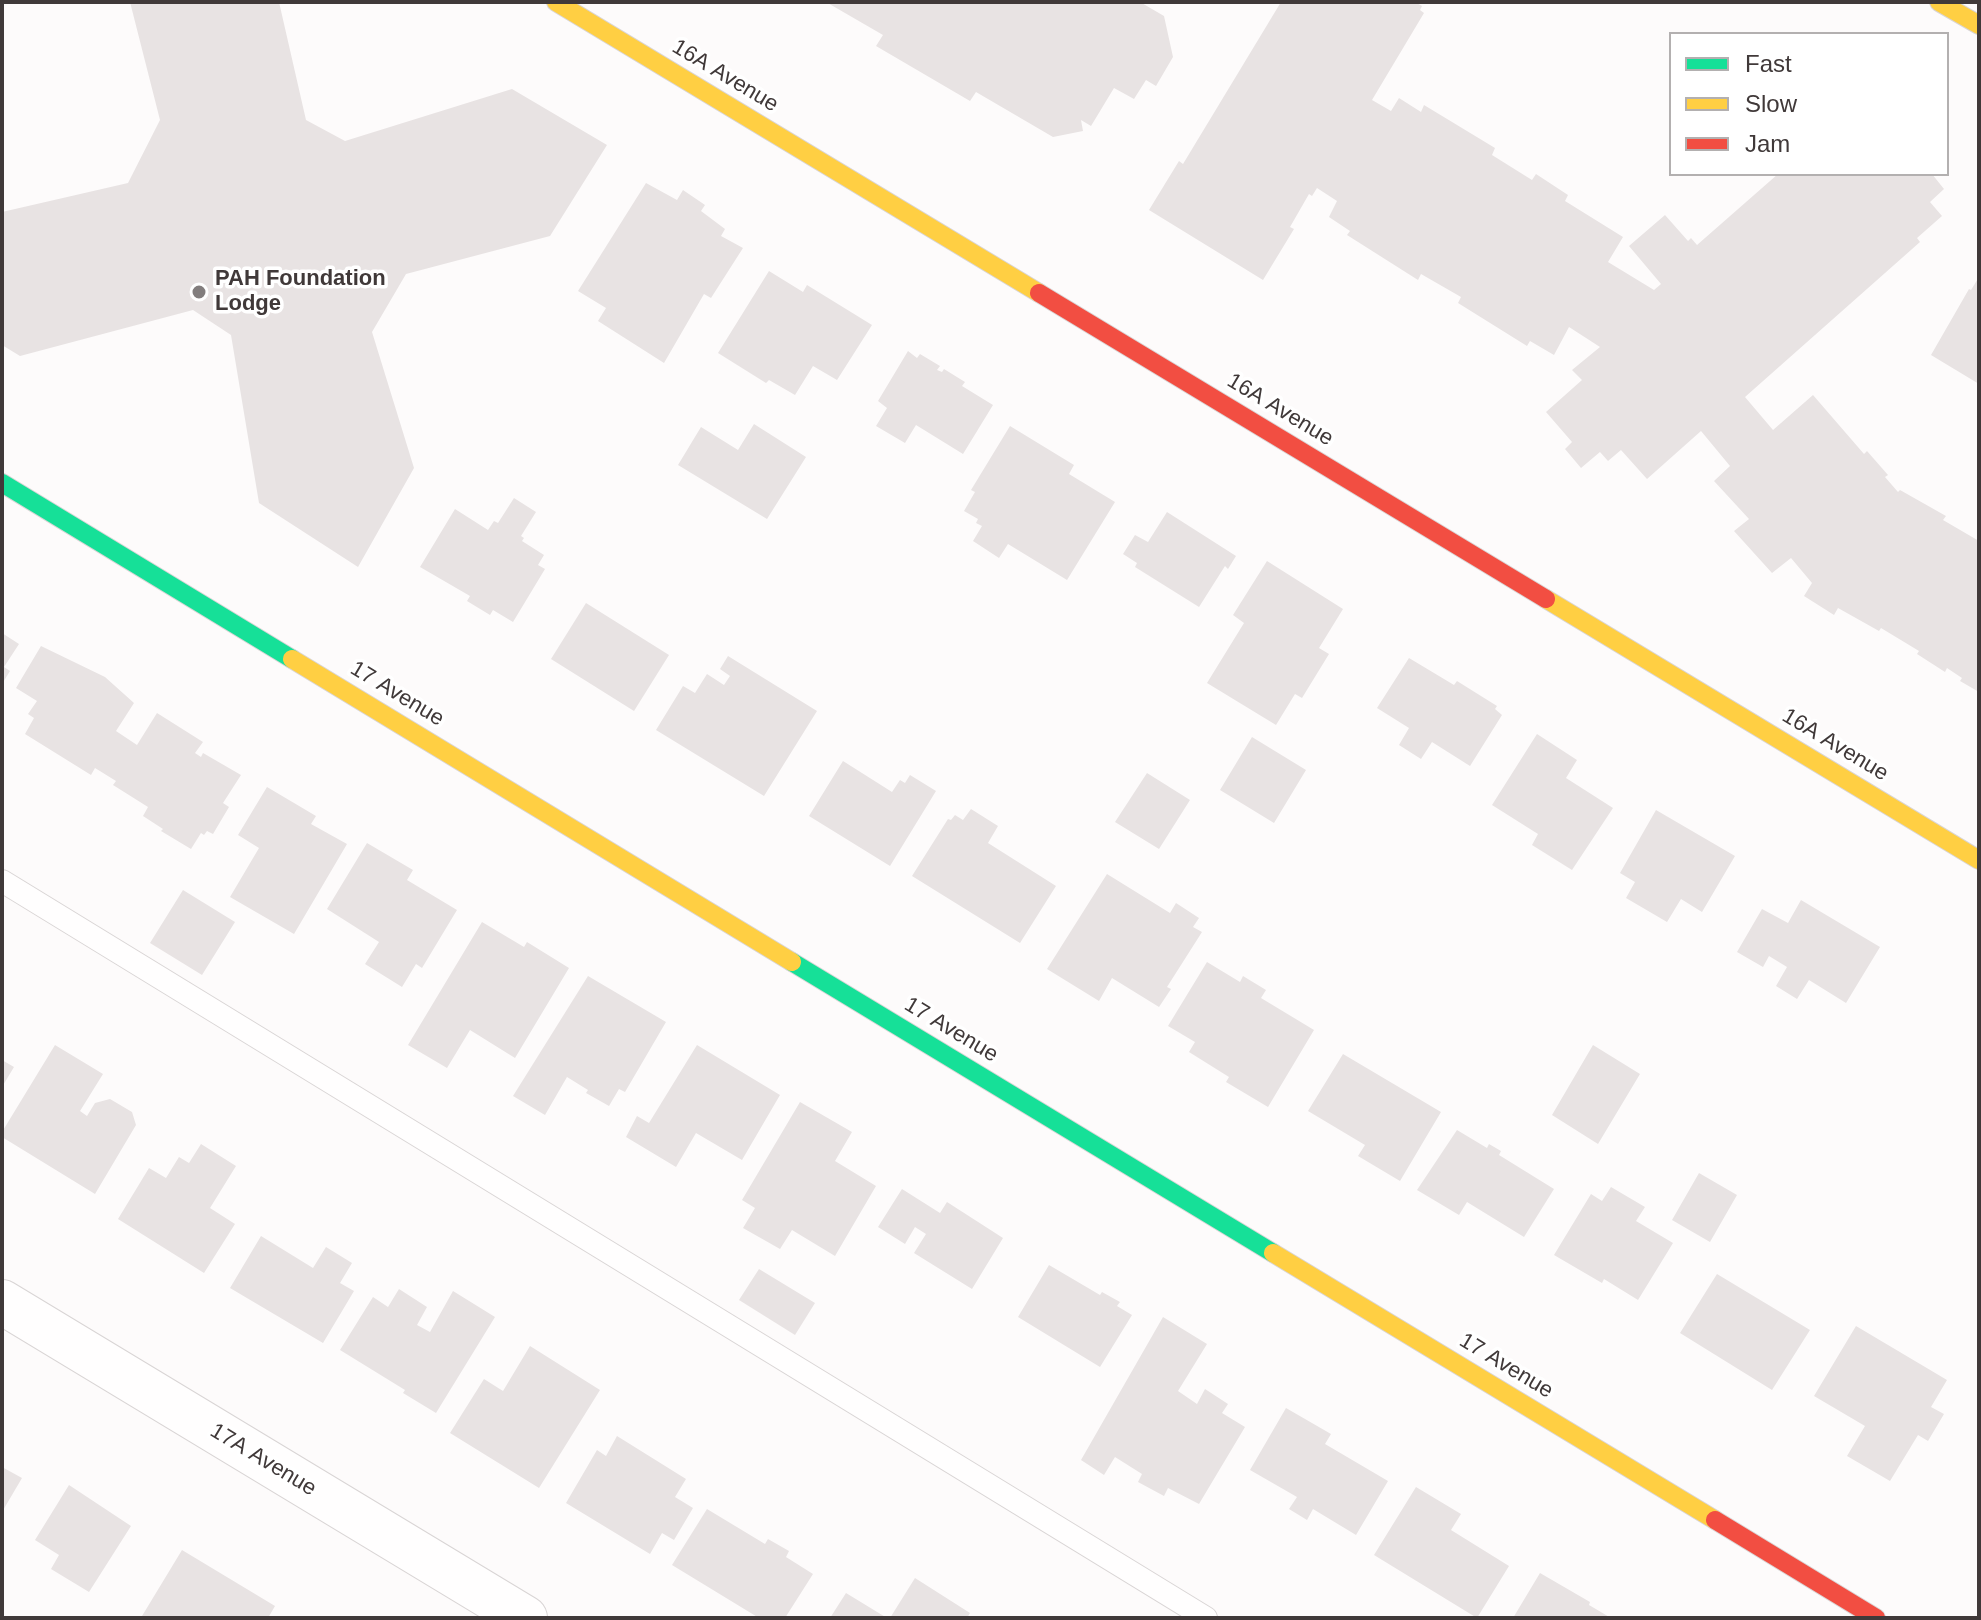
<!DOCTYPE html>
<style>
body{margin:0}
#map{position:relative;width:1981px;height:1620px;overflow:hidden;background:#fdfbfb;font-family:Helvetica,sans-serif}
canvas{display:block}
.frame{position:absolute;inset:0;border:4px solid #403939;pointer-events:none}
.legend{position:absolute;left:1669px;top:32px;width:280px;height:144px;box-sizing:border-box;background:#fff;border:2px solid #b3b0b0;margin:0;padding:10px 14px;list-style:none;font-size:24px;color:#403939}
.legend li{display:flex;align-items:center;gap:16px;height:40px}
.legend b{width:40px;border:2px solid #b3b0b0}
</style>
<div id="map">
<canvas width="1981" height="1620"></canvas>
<div class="frame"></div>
<ul class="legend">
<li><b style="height:10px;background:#16e098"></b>Fast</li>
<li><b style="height:10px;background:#ffcf43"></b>Slow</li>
<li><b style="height:10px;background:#f24e42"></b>Jam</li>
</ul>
</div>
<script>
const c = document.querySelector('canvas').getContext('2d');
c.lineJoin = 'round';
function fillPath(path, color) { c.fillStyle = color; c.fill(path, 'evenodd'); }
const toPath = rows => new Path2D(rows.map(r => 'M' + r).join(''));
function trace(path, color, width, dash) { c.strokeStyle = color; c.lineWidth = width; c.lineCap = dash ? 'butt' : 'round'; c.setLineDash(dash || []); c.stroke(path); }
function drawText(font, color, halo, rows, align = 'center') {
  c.font = font + ' Helvetica,sans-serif'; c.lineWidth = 7; c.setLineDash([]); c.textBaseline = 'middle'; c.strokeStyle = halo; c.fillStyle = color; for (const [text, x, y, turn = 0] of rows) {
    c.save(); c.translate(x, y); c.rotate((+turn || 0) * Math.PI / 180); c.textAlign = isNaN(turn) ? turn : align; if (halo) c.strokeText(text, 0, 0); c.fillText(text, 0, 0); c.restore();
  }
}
const building = toPath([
 [130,2,279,2,306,120,345,141,512,89,607,145,550,236,406,274,372,332,414,468,358,567,259,503,231,335,193,310,20,356,2,345,2,212,128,183,160,120],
 [826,2,1140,2,1164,16,1173,57,1156,86,1146,80,1134,99,1114,88,1091,126,1081,120,1083,131,1053,137,976,92,970,101,876,46,883,35],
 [1281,2,1415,2,1422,6,1420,10,1424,13,1372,100,1391,111,1399,98,1421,112,1424,105,1495,148,1492,155,1532,180,1536,174,1568,195,1565,201,1623,237,1608,262,1654,290,1661,284,1629,246,1665,215,1688,241,1691,238,1697,245,1778,174,1932,174,1944,189,1930,202,1942,216,1917,238,1920,242,1745,397,1773,430,1813,395,1864,454,1867,451,1888,475,1885,477,1898,492,1900,490,1946,516,1943,520,1979,541,1979,692,1960,681,1962,678,1947,668,1945,672,1917,654,1919,651,1881,628,1879,631,1838,608,1834,615,1804,596,1812,583,1791,558,1772,573,1734,531,1749,519,1714,481,1730,466,1701,431,1647,479,1621,450,1608,461,1600,452,1581,468,1565,449,1572,442,1546,412,1582,380,1572,370,1600,347,1569,327,1554,355,1530,341,1527,346,1458,303,1461,297,1421,274,1418,280,1347,235,1350,231,1329,217,1337,201,1317,188,1312,196,1309,194,1290,227,1294,229,1263,280,1149,210,1179,161,1183,164],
 [646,183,677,200,683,190,705,205,701,211,725,229,721,236,743,248,711,298,704,294,664,363,598,321,606,308,578,291],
 [769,271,803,292,807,285,872,325,837,380,813,366,795,395,769,380,766,383,718,353],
 [1979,277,1979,384,1931,355,1969,289,1971,290],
 [908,351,917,358,920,354,940,366,937,370,942,372,944,369,965,382,962,386,993,405,963,454,916,425,905,443,876,426,887,408,878,401],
 [754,424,806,457,767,519,678,465,701,427,738,450],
 [1010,426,1074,465,1069,474,1115,502,1067,580,1008,544,999,558,973,541,982,526,976,523,978,519,964,511,975,492,971,490],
 [514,498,536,512,521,536,524,538,522,541,544,555,538,565,545,569,513,622,493,610,490,615,467,601,470,596,420,567,455,509,488,530,494,521,498,523],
 [1167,512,1236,556,1228,569,1225,566,1199,607,1135,567,1137,563,1123,554,1135,535,1148,542],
 [1267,561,1343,609,1319,648,1329,654,1302,698,1295,694,1276,725,1207,683,1244,623,1233,615],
 [586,603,669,655,634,711,551,659],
 [2,633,19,644,4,667,10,671,2,684],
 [41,646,105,677,134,703,116,731,137,745,157,713,203,742,195,753,201,757,203,753,241,775,223,803,229,807,213,834,207,831,204,835,201,833,191,849,161,831,163,829,143,816,148,807,113,785,116,781,95,768,91,775,25,734,34,718,28,714,37,701,16,688],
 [728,656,817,711,764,796,656,730,683,686,695,693,707,674,724,685,730,676,720,669],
 [1409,658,1454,685,1457,681,1497,706,1495,709,1502,715,1470,766,1432,742,1421,759,1399,745,1409,728,1377,708],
 [1537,734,1577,760,1566,778,1613,808,1572,870,1532,845,1538,834,1492,805],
 [1252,737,1306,770,1274,823,1220,790],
 [843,761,892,792,900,780,905,783,910,775,936,791,890,866,809,816],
 [1147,773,1190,800,1159,849,1115,822],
 [267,787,316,816,311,824,347,844,294,934,230,897,259,848,238,835],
 [971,809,998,826,988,843,1056,886,1020,943,912,876,948,819,951,820,955,815,963,820],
 [1656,810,1735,856,1702,912,1681,899,1667,922,1626,898,1635,882,1620,873],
 [367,843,413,870,407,880,457,910,422,968,416,964,402,987,365,964,379,942,327,909],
 [1107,874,1170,913,1176,903,1199,918,1193,927,1202,932,1167,987,1171,989,1159,1007,1112,978,1099,1001,1047,969],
 [183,890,235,922,202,975,150,943],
 [1801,900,1880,947,1846,1003,1809,980,1797,999,1776,986,1787,967,1769,956,1763,967,1737,952,1762,909,1788,923],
 [482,922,524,947,527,942,569,968,515,1058,470,1030,447,1068,408,1045],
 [1207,962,1240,982,1243,976,1266,990,1261,998,1314,1030,1268,1107,1226,1082,1229,1077,1189,1052,1195,1042,1168,1026],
 [588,976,666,1022,625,1092,619,1089,609,1106,586,1093,588,1090,567,1077,545,1115,513,1096],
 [55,1045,103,1074,80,1111,87,1116,95,1103,110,1099,132,1112,136,1125,95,1194,2,1137,2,1132],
 [697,1045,780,1095,742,1160,696,1133,676,1167,626,1137,637,1116,649,1123],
 [1593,1045,1640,1074,1598,1144,1552,1115],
 [1343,1054,1441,1112,1400,1181,1358,1156,1365,1145,1308,1111],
 [2,1060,14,1067,2,1087],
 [800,1102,852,1132,835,1161,876,1186,835,1256,792,1230,780,1249,743,1228,755,1208,742,1200],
 [1457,1130,1487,1148,1489,1144,1501,1151,1499,1155,1554,1189,1524,1237,1467,1202,1459,1215,1417,1190],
 [201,1144,236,1166,210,1208,235,1224,204,1273,118,1219,149,1168,166,1178,179,1157,189,1163],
 [1699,1173,1737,1195,1710,1242,1672,1220],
 [1611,1187,1645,1207,1636,1221,1673,1243,1638,1300,1604,1279,1602,1283,1554,1255,1591,1194,1602,1201],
 [902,1189,940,1213,947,1202,1003,1238,972,1289,914,1253,926,1234,915,1227,905,1244,878,1227],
 [261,1236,313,1268,326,1247,352,1263,340,1283,354,1291,323,1343,230,1288],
 [1049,1265,1100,1295,1102,1292,1120,1302,1117,1306,1132,1315,1100,1367,1018,1317],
 [759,1269,815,1303,795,1335,739,1300],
 [1717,1274,1810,1330,1772,1390,1680,1333],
 [399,1289,427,1307,417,1325,430,1332,453,1291,495,1317,436,1413,403,1393,405,1390,340,1350,373,1297,388,1307],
 [1163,1317,1207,1344,1178,1391,1197,1404,1205,1389,1228,1404,1222,1413,1245,1427,1199,1504,1168,1488,1164,1496,1138,1482,1142,1474,1115,1457,1104,1475,1081,1460],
 [1856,1326,1947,1380,1931,1407,1944,1414,1928,1441,1918,1435,1890,1481,1847,1456,1865,1426,1814,1396],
 [530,1346,600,1390,539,1488,450,1433,484,1379,503,1391],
 [1286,1408,1331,1434,1325,1444,1388,1481,1356,1535,1313,1509,1307,1520,1289,1509,1297,1497,1250,1470],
 [617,1436,686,1479,675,1497,693,1508,674,1540,662,1533,650,1554,566,1503,597,1450,606,1456],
 [2,1467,22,1478,2,1512],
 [69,1485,131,1526,89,1592,51,1569,59,1555,35,1540],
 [1416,1487,1461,1514,1451,1530,1509,1566,1477,1618,1374,1555],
 [707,1509,765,1544,768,1539,789,1551,786,1557,813,1574,785,1618,759,1618,672,1565],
 [182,1550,275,1606,268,1618,142,1616],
 [1540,1573,1590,1602,1589,1605,1611,1618,1513,1618],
 [915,1578,970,1613,967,1618,890,1618],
 [846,1593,887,1618,830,1618]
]);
const lane = toPath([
 [2,881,1206,1618]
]);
const street = toPath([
 [2,1302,525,1618]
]);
const fast = toPath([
 [2,483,292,659],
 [792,962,1273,1253]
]);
const slow = toPath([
 [556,2,1039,293],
 [1939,2,1979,25],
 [1546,599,1979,860],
 [292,659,792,962],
 [1273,1253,1715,1520]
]);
const jam = toPath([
 [1039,293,1546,599],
 [1715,1520,1876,1618]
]);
const markers = [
 [199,292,8,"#827d7d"]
];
const streetNames = [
 ["16A Avenue",725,76,31],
 ["16A Avenue",1280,410,31],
 ["17 Avenue",397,694,31],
 ["16A Avenue",1835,745,31],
 ["17 Avenue",951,1030,31],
 ["17 Avenue",1506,1366,31],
 ["17A Avenue",263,1460,31]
];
const poiNames = [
 ["PAH Foundation",215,279],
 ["Lodge",215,304]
];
fillPath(building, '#e8e3e3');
trace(lane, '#d9d5d5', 24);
trace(street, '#d9d5d5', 46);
trace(fast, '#d9d5d5', 20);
trace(slow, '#d9d5d5', 20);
trace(jam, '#d9d5d5', 20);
trace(lane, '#fffefe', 22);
trace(street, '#fffefe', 44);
trace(fast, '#16e098', 18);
trace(slow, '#ffcf43', 18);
trace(jam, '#f24e42', 18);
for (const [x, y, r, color] of markers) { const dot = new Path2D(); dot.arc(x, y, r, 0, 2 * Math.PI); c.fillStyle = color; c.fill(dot); trace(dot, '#fff', 3); }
drawText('22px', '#403939', '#fff', streetNames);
drawText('bold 22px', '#403939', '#fff', poiNames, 'left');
</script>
